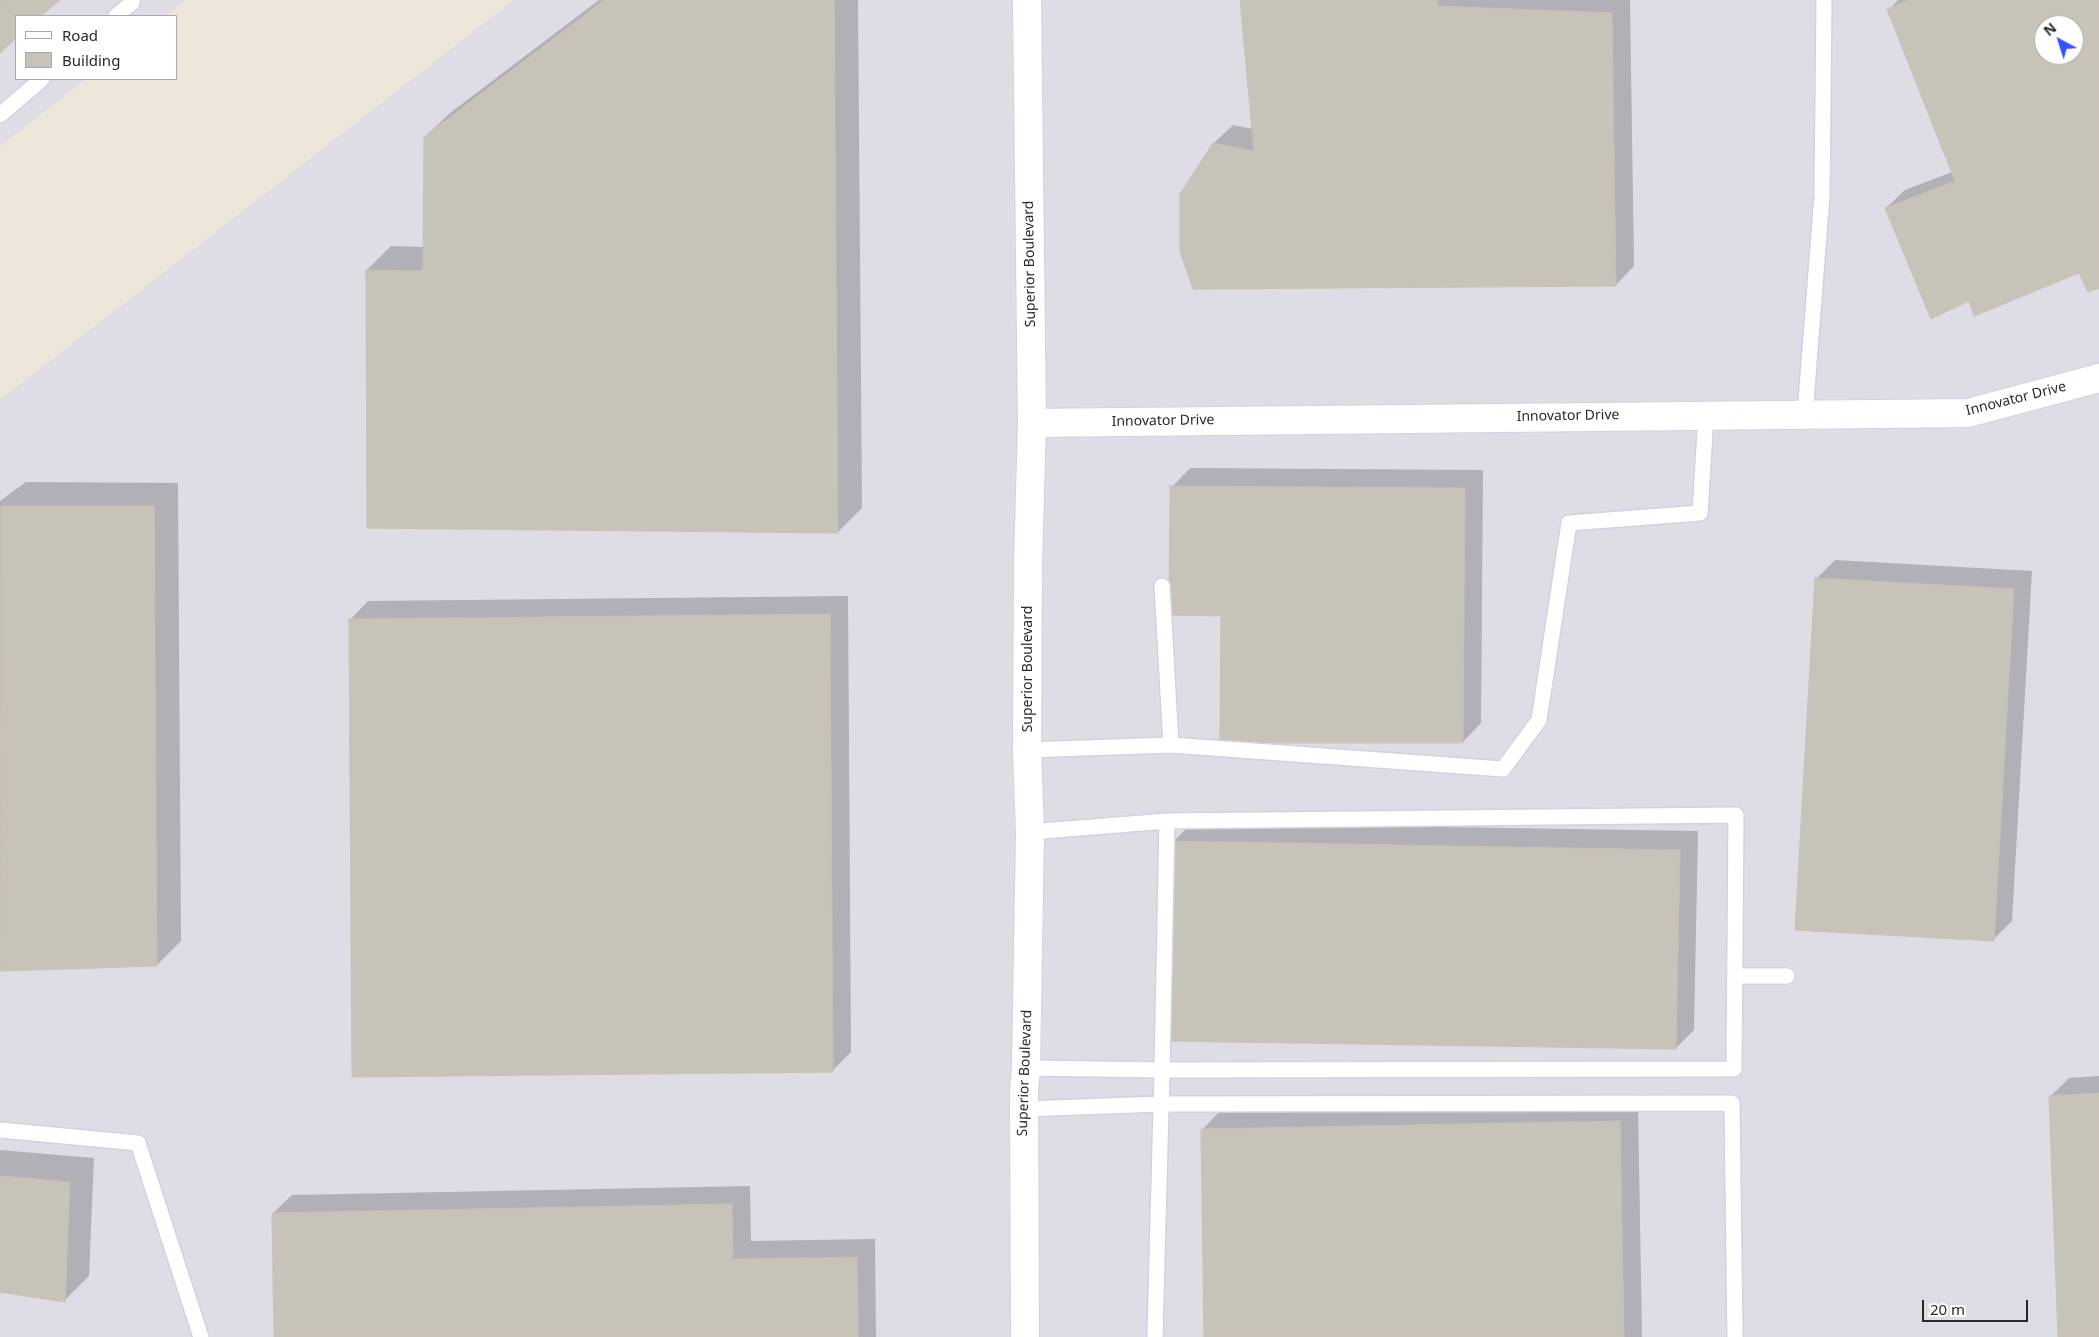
<!DOCTYPE html>
<style>
body{margin:0}
#map{position:relative;width:2099px;height:1337px;overflow:hidden;background:#ece5da;font-family:"Noto Sans",sans-serif}
canvas{display:block}
.legend{position:absolute;left:15px;top:15px;width:162px;height:65px;box-sizing:border-box;background:#fff;border:1px solid #a9a9a9;margin:0;padding:6px 9px;list-style:none;font-size:15px;color:#292929}
.legend li{display:flex;align-items:center;gap:10px;height:25px}
.legend b{width:25px;border:1px solid #a9a9a9}
.north{position:absolute;left:2034px;top:15px;width:50px;height:50px;box-sizing:border-box;background:#fff;border:1px solid #a9a9a9;border-radius:50%;rotate:320deg;font-size:14px;font-weight:700;line-height:20px;text-align:center;color:#292929}
.north::after{content:'';display:block;margin:auto;width:18px;height:22px;background:#3554ff;clip-path:polygon(50% 0,100% 100%,50% 72%,0 100%)}
.scale{position:absolute;left:1922px;top:1300px;width:106px;height:22px;box-sizing:border-box;border:2px solid #292929;border-top:0;padding-left:6px;font-size:15px;line-height:18px;white-space:nowrap;color:#292929;-webkit-text-stroke:4px #fff;paint-order:stroke}
</style>
<div id="map">
<canvas width="2099" height="1337"></canvas>
<ul class="legend">
<li><b style="height:6px;background:#fff"></b>Road</li>
<li><b style="height:14px;background:#c7c3b9"></b>Building</li>
</ul>
<div class="north">N</div>
<div class="scale">20 m</div>
</div>
<script>
const c = document.querySelector('canvas').getContext('2d');
c.lineJoin = 'round';
function fillPath(path, color) { c.fillStyle = color; c.fill(path, 'evenodd'); }
const toPath = rows => new Path2D(rows.map(r => 'M' + r).join(''));
function trace(path, color, width, dash) { c.strokeStyle = color; c.lineWidth = width; c.lineCap = dash ? 'butt' : 'round'; c.setLineDash(dash || []); c.stroke(path); }
function drawText(font, color, halo, rows, align = 'center') {
  c.font = font + ' "Noto Sans",sans-serif'; c.lineWidth = 5; c.setLineDash([]); c.textBaseline = 'middle'; c.strokeStyle = halo; c.fillStyle = color; for (const [text, x, y, turn = 0] of rows) {
    c.save(); c.translate(x, y); c.rotate((+turn || 0) * Math.PI / 180); c.textAlign = isNaN(turn) ? turn : align; if (halo) c.strokeText(text, 0, 0); c.fillText(text, 0, 0); c.restore();
  }
}
const industrial = toPath([
 [0,0,185,0,165,16,16,16,16,79,86,79,0,146],
 [514,0,2099,0,2099,1337,0,1337,0,400],
 [2044,25,2074,25,2074,55,2044,55]
]);
const shadow = toPath([
 [599,0,858,0,862,508,838,532,367,270,391,246,425,247,425,137,450,113],
 [1241,0,1630,0,1634,266,1616,285,1214,143,1233,125,1253,129],
 [1898,0,2099,0,2099,286,2080,272,1970,299,1886,208,1905,190,1952,172,1889,10],
 [2044,25,2074,25,2074,55,2044,55],
 [1190,468,1483,470,1481,723,1463,742,1222,615,1172,487],
 [26,482,178,483,181,941,157,965,0,969,0,501],
 [1835,560,2032,571,2012,921,1994,939,1816,579],
 [848,596,851,1052,833,1070,350,620,368,601],
 [1192,823,1698,831,1694,1030,1676,1048,1173,842],
 [2099,1076,2099,1337,2059,1337,2051,1096,2069,1078],
 [1638,1103,1642,1337,1206,1337,1202,1130,1220,1111],
 [0,1150,94,1158,89,1276,65,1300,0,1291],
 [750,1186,751,1241,875,1239,876,1337,275,1337,273,1213,292,1195]
]);
const building = toPath([
 [0,0,60,0,41,16,16,16,16,38,0,53,0,0],
 [604,0,834,0,838,533,367,528,366,270,423,271,424,137,604,0],
 [1240,0,1438,0,1438,6,1612,13,1616,286,1193,289,1180,251,1180,194,1213,143,1254,151,1240,0],
 [1909,0,2099,0,2099,288,2088,292,2079,273,1974,316,1969,301,1931,319,1885,208,1955,181,1887,9,1909,0],
 [2044,25,2074,25,2074,55,2044,55,2044,25],
 [1170,486,1465,488,1463,743,1220,743,1221,616,1169,615,1170,486],
 [1,506,154,506,157,966,0,971,1,506],
 [1815,578,2014,589,1994,941,1795,930,1815,578],
 [830,614,833,1072,352,1077,349,619,830,614],
 [1172,841,1680,850,1676,1049,1168,1041,1172,841],
 [2099,1093,2099,1337,2058,1337,2049,1096,2099,1093],
 [1620,1121,1624,1337,1204,1337,1201,1129,1620,1121],
 [0,1176,70,1182,65,1302,0,1292,0,1176],
 [732,1204,733,1259,857,1257,858,1337,274,1337,272,1213,732,1204]
]);
const service = toPath([
 [116,16,132,3,132,0],
 [0,115,42,79],
 [1805,414,1822,196,1824,0],
 [1171,745,1503,769,1539,720,1569,523,1700,513,1706,415],
 [1027,750,1171,745,1162,586],
 [1030,832,1167,821,1736,815,1734,1069,1162,1070,1155,1337],
 [1735,976,1787,976],
 [1026,1068,1162,1070,1167,821],
 [1023,1109,1161,1104,1732,1103,1735,1337],
 [0,1130,138,1143,201,1337]
]);
const minor = toPath([
 [1032,423,1968,413,2099,378],
 [1025,1337,1024,1090,1026,1068,1030,832,1027,750,1028,564,1032,423,1027,0]
]);
const streetNames = [
 ["Superior Boulevard",1030,264,-91],
 ["Innovator Drive",2016,399,-14],
 ["Innovator Drive",1568,416,-1],
 ["Innovator Drive",1163,421,-1],
 ["Superior Boulevard",1028,669,-90],
 ["Superior Boulevard",1025,1073,-88]
];
fillPath(industrial, '#dedce4');
fillPath(shadow, '#0003');
fillPath(building, '#c7c3b9');
trace(building, '#c8c1b4', 1);
trace(service, '#d0d3e3', 18);
trace(minor, '#d0d3e3', 30);
trace(service, '#fff', 15);
trace(minor, '#fff', 28);
drawText('14px', '#292929', '#fff', streetNames);
</script>
